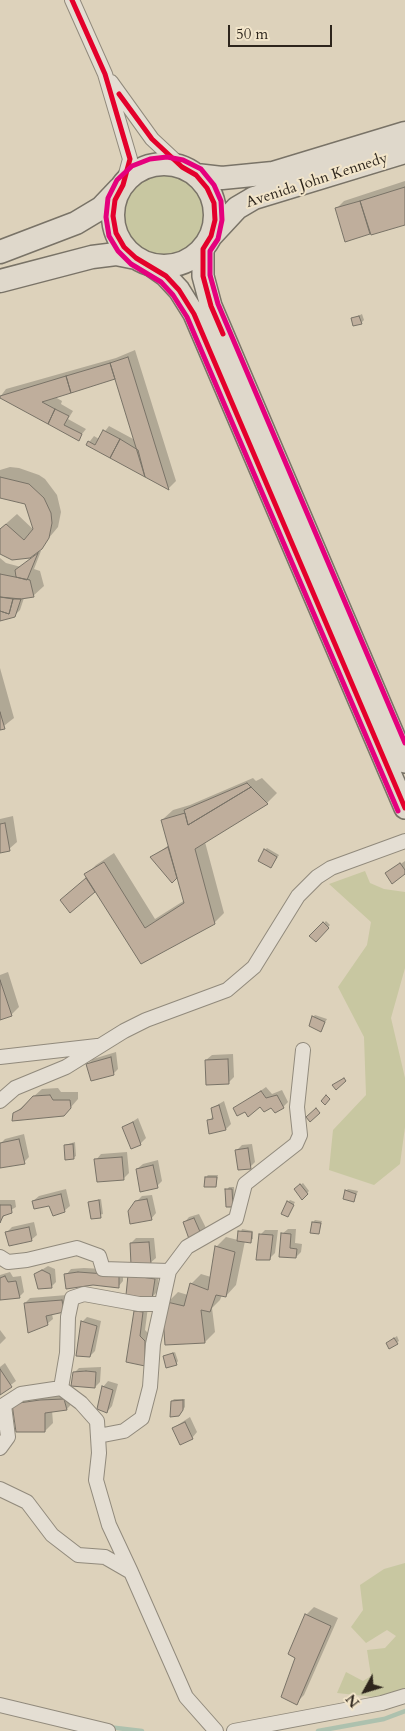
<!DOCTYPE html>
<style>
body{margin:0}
#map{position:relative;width:405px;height:1731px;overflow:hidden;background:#ddd2bb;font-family:Cardo,serif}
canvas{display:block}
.north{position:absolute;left:340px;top:1666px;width:50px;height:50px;-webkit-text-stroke:4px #f2e5ca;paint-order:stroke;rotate:231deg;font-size:14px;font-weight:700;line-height:20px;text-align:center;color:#2d251c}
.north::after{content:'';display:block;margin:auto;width:18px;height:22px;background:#2d251c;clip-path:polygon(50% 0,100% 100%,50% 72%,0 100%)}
.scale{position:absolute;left:228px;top:25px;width:104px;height:22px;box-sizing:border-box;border:2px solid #2d251c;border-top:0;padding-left:6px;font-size:15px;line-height:18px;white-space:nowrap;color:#2d251c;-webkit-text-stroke:4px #f2e5ca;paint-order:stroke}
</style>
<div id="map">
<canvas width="405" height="1731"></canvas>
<div class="north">N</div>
<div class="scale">50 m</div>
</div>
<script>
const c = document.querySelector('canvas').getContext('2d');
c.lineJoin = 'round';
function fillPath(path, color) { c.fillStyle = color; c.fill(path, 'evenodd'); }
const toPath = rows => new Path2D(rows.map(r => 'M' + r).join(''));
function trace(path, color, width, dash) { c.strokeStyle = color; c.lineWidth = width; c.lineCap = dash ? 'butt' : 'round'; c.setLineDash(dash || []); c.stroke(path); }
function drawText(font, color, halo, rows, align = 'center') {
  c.font = font + ' Cardo,serif'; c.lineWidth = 4; c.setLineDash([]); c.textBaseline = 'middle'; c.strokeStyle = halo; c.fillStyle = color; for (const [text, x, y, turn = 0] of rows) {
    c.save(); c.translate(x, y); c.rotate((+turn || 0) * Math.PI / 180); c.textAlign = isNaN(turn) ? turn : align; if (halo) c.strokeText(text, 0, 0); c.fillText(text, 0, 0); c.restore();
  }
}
const green = toPath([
 '124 215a41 41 0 1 1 82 0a41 41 0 1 1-82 0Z',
 [365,871,370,883,384,889,405,892,405,968,391,1018,405,1078,405,1127,400,1164,374,1185,329,1170,333,1130,366,1095,364,1037,338,987,367,945,371,922,329,884],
 [405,1563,405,1690,383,1698,337,1693,346,1672,363,1681,371,1676,367,1650,385,1648,396,1636,387,1630,366,1643,351,1627,363,1610,360,1585,384,1569]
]);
const shadow = toPath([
 [405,181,405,223,346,240,336,209,344,201],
 [362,314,364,320,361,323,352,319],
 [135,350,176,481,168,489,87,445,94,436,99,439,109,426,135,440,116,378,55,397,62,401,61,404,73,411,68,419,86,429,78,439,0,397,6,389,116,358],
 [10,467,19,468,39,475,45,479,57,495,61,512,58,527,38,551,41,551,34,569,40,571,44,586,33,596,24,598,20,610,14,616,0,620,0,558,6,563,21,567,37,554,36,552,0,551,0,529,17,514,36,532,26,503,0,497,0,470],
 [0,668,14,718,0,729],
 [253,778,256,781,262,778,277,793,267,803,205,842,224,913,214,923,141,963,95,890,71,911,66,895,88,877,86,875,96,865,114,853,155,919,185,900,178,876,172,881,152,857,169,845,162,820,173,810,190,805],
 [13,816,17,842,9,849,0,852,0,819],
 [267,848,279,855,271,867,265,850],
 [405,861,405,873,390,871],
 [326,921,330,925,316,940,311,936],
 [8,972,19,1007,11,1015,0,1018,0,975],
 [315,1015,327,1019,321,1030,313,1017],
 [116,1052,118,1069,113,1074,88,1064,93,1059],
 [233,1054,234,1077,229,1082,208,1083,206,1060,212,1055],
 [266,1087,272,1094,282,1090,288,1102,283,1107,260,1105,245,1111,235,1109],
 [58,1088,61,1092,78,1092,78,1099,64,1115,14,1114,42,1089],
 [224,1101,231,1124,226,1129,209,1121,213,1116,212,1108],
 [138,1118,146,1138,140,1144,123,1128],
 [24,1134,29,1157,24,1162,0,1167,0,1144,5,1139],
 [75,1142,76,1156,73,1158,65,1145],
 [252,1144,255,1162,250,1167,237,1150,242,1145],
 [127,1152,129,1173,124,1178,96,1160,101,1154],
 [158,1160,162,1181,157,1186,137,1169,143,1164],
 [208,1175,218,1175,216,1186,206,1177],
 [303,1183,309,1191,302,1198,295,1189],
 [229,1187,234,1187,235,1203,232,1205,227,1190],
 [66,1189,70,1206,64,1211,50,1205,33,1201,39,1196],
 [348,1189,358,1191,354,1201,346,1191],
 [152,1195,156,1213,151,1219,136,1202,142,1196],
 [101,1199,103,1214,92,1217,90,1202],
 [0,1200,15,1200,16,1207,6,1213,0,1222],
 [290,1200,295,1202,288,1215,288,1202],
 [199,1214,206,1228,201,1233,184,1223,189,1217],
 [315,1220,322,1221,319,1233,313,1222],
 [34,1222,37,1235,31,1240,7,1232,12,1227],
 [242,1229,253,1231,253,1239,245,1241,236,1285,226,1296,222,1295,220,1300,212,1308,215,1332,205,1342,168,1302,178,1292,188,1295,191,1284,201,1274,211,1277,216,1247,226,1237,238,1240],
 [288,1229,296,1229,295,1243,302,1244,301,1252,296,1257,281,1256,282,1234],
 [265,1230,278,1230,275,1253,270,1258,260,1235],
 [136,1238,154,1238,156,1258,150,1263,131,1243],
 [48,1266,55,1269,56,1282,51,1287,35,1274],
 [84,1268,123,1270,123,1281,118,1287,66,1275,71,1269],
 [10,1272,13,1277,21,1276,24,1292,19,1297,0,1299,0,1275],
 [159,1274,157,1292,152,1297,130,1276],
 [67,1295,68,1306,52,1314,53,1319,47,1324,25,1303,30,1298],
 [140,1306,148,1307,145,1330,150,1335,144,1364,135,1311],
 [87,1317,101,1321,95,1351,90,1356,82,1322],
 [0,1330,6,1338,0,1344],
 [397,1336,399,1341,390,1347,390,1341],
 [175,1352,178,1361,176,1364,164,1357],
 [5,1363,16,1381,0,1393,0,1367],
 [101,1367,100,1382,95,1387,74,1373,79,1368],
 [108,1381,118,1384,112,1406,107,1412,103,1387],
 [72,1392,74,1401,67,1409,52,1410,53,1423,45,1431,13,1405,21,1397],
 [174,1399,185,1399,185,1407,181,1412,172,1401],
 [190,1417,197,1432,192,1438,173,1428],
 [314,1607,338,1618,304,1695,296,1703,297,1658,306,1615]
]);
const stream = toPath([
 [108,1727,142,1731],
 [318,1731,384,1719,405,1711]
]);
const building = toPath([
 [405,187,405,225,371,235,360,201,405,187],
 [360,201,370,234,345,242,335,208,360,201],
 [359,316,362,324,353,326,351,318,359,316],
 [128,357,169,490,145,477,110,363,128,357],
 [110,363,115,379,71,393,66,376,110,363],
 [66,376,71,393,42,402,55,409,48,424,0,398,0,396,66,376],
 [55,409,69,416,64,425,82,434,79,441,48,424,55,409],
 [103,430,120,439,110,458,86,445,88,441,95,445,103,430],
 [120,439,138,450,145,477,110,458,120,439],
 [0,477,29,484,44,498,51,513,52,523,49,538,42,549,30,558,12,560,0,554,0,529,6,524,24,540,33,529,25,504,0,498,0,477],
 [38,553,27,580,16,577,15,570,38,553],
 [0,574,30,580,34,597,21,599,0,597,0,574],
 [0,597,13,599,9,614,0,611,0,597],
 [13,599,21,599,15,617,0,621,0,611,9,614,13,599],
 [0,712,5,729,0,730,0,712],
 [247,783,251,787,188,825,184,810,247,783],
 [251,787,268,804,195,849,215,924,141,964,84,874,104,862,145,928,184,903,161,820,185,813,188,825,251,787],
 [5,823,10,851,0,853,0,824,5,823],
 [168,847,177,878,172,883,150,857,168,847],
 [264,849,277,857,271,868,258,861,264,849],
 [400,863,405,870,405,874,392,884,385,873,400,863],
 [86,878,95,892,70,913,60,900,86,878],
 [323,922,329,928,316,942,309,936,323,922],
 [0,980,12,1016,0,1020,0,980],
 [312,1016,325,1022,321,1032,309,1026,312,1016],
 [111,1057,114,1075,91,1081,86,1064,111,1057],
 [228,1059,229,1084,206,1085,205,1060,228,1059],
 [344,1078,346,1081,336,1090,332,1085,344,1078],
 [261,1091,266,1098,277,1095,284,1108,275,1113,271,1108,264,1112,260,1107,248,1117,245,1112,237,1116,233,1108,261,1091],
 [50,1095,53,1100,70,1100,71,1108,64,1116,12,1121,13,1113,21,1109,33,1096,50,1095],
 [326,1095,330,1099,325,1105,321,1101,326,1095],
 [219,1105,226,1130,209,1134,207,1120,213,1119,211,1108,219,1105],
 [316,1108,320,1113,310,1122,306,1117,316,1108],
 [133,1122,141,1145,131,1149,122,1127,133,1122],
 [19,1139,25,1164,0,1168,0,1143,19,1139],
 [73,1144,74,1159,65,1160,64,1145,73,1144],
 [248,1148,251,1169,238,1170,235,1150,248,1148],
 [122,1157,124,1180,97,1182,94,1159,122,1157],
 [153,1165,158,1188,140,1192,136,1169,153,1165],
 [205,1177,217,1177,216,1187,204,1187,205,1177],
 [300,1184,308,1194,302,1200,294,1189,300,1184],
 [225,1189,232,1189,233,1207,226,1207,225,1189],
 [345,1190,356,1194,354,1202,343,1199,345,1190],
 [61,1194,65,1212,53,1216,49,1206,34,1209,32,1201,61,1194],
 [147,1199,152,1220,130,1224,128,1211,135,1201,147,1199],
 [99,1200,101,1218,91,1219,88,1202,99,1200],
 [287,1201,294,1205,288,1217,281,1214,287,1201],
 [0,1205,11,1205,12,1213,3,1216,0,1223,0,1205],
 [194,1218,201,1234,189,1239,183,1222,194,1218],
 [312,1222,321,1223,319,1234,310,1233,312,1222],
 [29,1227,32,1241,9,1246,5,1232,29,1227],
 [238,1231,252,1232,251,1243,237,1241,238,1231],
 [281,1233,291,1234,290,1248,297,1249,296,1258,279,1257,281,1233],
 [259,1234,273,1235,270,1260,256,1260,259,1234],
 [149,1242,151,1264,131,1265,130,1243,149,1242],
 [215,1246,235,1252,226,1297,216,1295,210,1312,201,1310,205,1343,165,1345,163,1318,167,1302,184,1306,190,1283,208,1290,215,1246],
 [42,1270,50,1274,52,1288,38,1289,34,1274,42,1270],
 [78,1272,119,1275,119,1288,93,1285,66,1289,64,1274,78,1272],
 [128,1275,155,1279,152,1299,126,1295,128,1275],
 [5,1276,8,1282,16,1281,20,1298,0,1300,0,1278,5,1276],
 [62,1300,64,1312,46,1316,48,1325,28,1333,24,1303,62,1300],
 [134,1311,143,1312,140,1336,145,1341,145,1366,126,1362,134,1311],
 [81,1321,97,1326,90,1357,76,1356,81,1321],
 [394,1338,398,1344,389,1349,386,1343,394,1338],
 [173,1353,177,1365,166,1368,163,1356,173,1353],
 [0,1369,12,1387,0,1395,0,1369],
 [86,1371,96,1372,95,1388,71,1386,73,1372,86,1371],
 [102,1386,113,1390,107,1413,97,1409,102,1386],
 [64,1399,67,1410,45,1413,45,1432,16,1432,12,1404,40,1400,64,1399],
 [183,1400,183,1410,179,1416,170,1417,171,1401,183,1400],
 [185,1422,193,1439,180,1445,172,1428,185,1422],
 [305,1614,331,1626,297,1705,281,1697,295,1658,288,1654,305,1614]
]);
const minor = toPath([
 [72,0,105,74,130,159,123,185],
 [111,82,152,139,182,167],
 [0,1057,97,1046],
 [0,1101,15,1088,66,1067,124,1031,146,1020,227,990,254,967,298,896,317,877,331,868,405,841],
 [0,1257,8,1262,27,1260,77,1248,99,1256,103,1269,169,1271],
 [61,1388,67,1353,68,1317,72,1298,84,1294,139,1304,160,1304],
 [98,1436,124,1431,142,1418,150,1387,153,1344,169,1271,187,1247,236,1219,245,1184,296,1144,300,1135,297,1107,303,1050],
 [0,1448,8,1437,4,1405,21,1394,61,1388,81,1403,97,1421,99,1453,96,1480,109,1525,131,1572],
 [0,1489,27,1502,52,1535,78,1555,105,1557,131,1572,186,1697,216,1731],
 [0,1705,108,1731],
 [234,1731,382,1703,405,1696]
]);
const primary = toPath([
 [203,249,203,276,211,306,405,762],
 [149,264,166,276,179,290,194,314,405,808]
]);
const trunk = toPath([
 '113 215a51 51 0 1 1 102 0a51 51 0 1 1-102 0Z',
 [196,175,222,178,273,173,405,133],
 [211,236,237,208,254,198,405,152],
 [0,252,76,223,101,208,119,189],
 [0,281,92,257,116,254,136,258]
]);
const bus1 = toPath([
 [72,0,105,74,130,159,123,185,115,200,113,216,116,233,124,247,136,258,166,276,179,290,194,314,405,808],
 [119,94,152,139,182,167,196,175,207,188,214,203,215,220,211,236,203,249,203,276,211,306,223,334]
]);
const bus2 = toPath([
 [398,811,187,317,173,295,161,282,131,264,118,251,109,236,106,217,108,198,117,180,132,166,150,159,167,157,183,160,201,169,214,185,221,201,222,220,218,239,210,251,210,275,218,304,405,743]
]);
const streetNames = [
 ["Avenida John Kennedy",317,181,-18]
];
fillPath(green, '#c8c7a1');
fillPath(shadow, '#0003');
trace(stream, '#adc1ae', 4.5);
fillPath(building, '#bfae9c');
trace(building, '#797367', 1);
trace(minor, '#918a7c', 16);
trace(primary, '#797367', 24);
trace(trunk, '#797367', 25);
trace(minor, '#e4ded3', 14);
trace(primary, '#dfd8cb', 21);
trace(trunk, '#dfd8cb', 22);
trace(bus1, '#e4002b', 5);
trace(bus2, '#e5007d', 5);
drawText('15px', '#2d251c', '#f2e5ca', streetNames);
</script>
